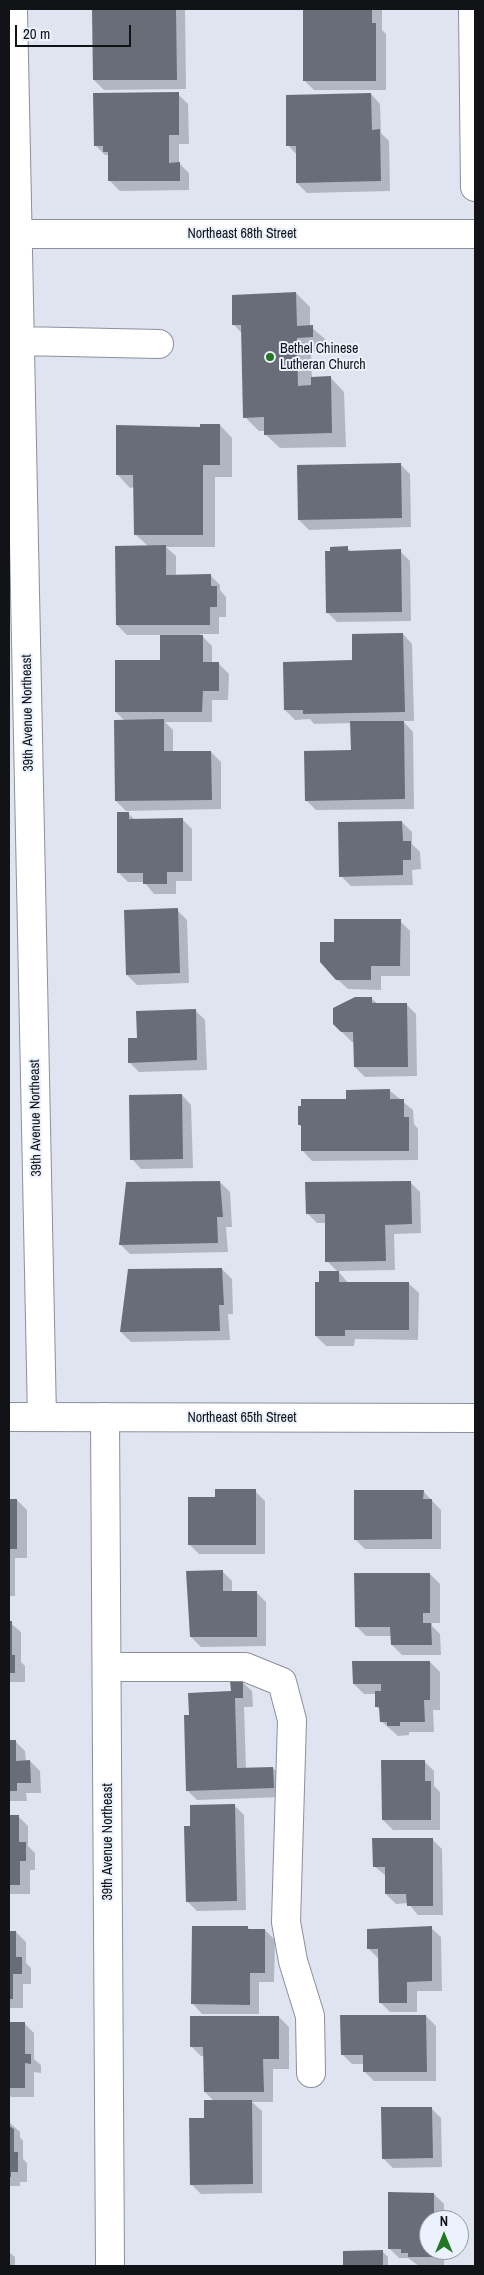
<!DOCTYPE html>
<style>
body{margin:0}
#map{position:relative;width:484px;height:2275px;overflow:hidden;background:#dfe4f0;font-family:"Archivo Narrow",sans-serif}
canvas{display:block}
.frame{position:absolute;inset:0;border:10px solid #111317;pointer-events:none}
.north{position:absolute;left:419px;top:2210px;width:50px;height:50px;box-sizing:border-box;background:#ecf1fe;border:1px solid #9498a2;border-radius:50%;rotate:0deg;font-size:14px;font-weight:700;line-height:20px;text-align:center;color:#111317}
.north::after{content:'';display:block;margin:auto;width:18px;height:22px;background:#247824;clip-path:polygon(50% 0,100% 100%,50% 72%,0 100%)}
.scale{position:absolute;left:15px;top:25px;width:116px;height:22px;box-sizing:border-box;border:2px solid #111317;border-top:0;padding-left:6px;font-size:15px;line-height:18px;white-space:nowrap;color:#111317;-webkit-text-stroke:4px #ecf1fe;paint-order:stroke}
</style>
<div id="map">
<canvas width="484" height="2275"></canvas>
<div class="frame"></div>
<div class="north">N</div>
<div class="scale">20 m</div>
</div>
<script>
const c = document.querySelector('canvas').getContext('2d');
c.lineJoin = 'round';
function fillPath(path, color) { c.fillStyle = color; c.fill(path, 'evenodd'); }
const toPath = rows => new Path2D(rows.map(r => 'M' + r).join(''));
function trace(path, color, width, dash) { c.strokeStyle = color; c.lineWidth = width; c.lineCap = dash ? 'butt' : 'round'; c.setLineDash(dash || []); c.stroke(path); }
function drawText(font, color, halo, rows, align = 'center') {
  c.font = font + ' "Archivo Narrow",sans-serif'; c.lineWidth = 4; c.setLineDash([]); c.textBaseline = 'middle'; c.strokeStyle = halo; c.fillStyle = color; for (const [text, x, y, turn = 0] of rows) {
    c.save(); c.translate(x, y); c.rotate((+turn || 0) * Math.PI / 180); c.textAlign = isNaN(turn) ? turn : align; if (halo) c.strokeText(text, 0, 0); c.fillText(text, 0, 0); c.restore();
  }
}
const shadow = toPath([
 [93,9,185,9,186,89,104,90,94,80],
 [304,9,382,9,382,30,386,34,386,90,314,90,304,80],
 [178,94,188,104,189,144,179,144,179,163,189,173,189,190,120,191,110,181,108,155,105,155,95,145],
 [371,94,380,104,381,133,389,141,390,191,307,193,297,183,297,155,288,145],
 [296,293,310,307,310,326,326,340,327,351,311,352,312,378,330,377,344,392,346,447,280,448,265,434,265,431,259,431,245,417,243,334,233,324],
 [220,425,232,438,232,477,215,477,215,547,166,547,176,556,176,576,210,575,220,585,220,590,226,597,226,617,219,617,219,634,200,634,212,646,212,664,219,664,229,674,228,700,212,700,212,722,165,722,173,730,173,752,211,752,221,762,221,809,126,811,116,801,125,721,116,712,161,661,161,635,127,635,117,625,148,546,135,534,135,487,130,488,118,475,201,429],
 [400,464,410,474,411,527,309,530,299,520],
 [347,548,352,552,400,551,410,561,411,621,337,622,328,613],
 [403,634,412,644,414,721,403,721,413,732,414,809,316,810,306,800,352,751,352,723,314,724,310,719,295,720,285,710,353,662],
 [128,813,135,820,182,819,192,829,192,881,176,881,176,894,154,894,144,882,128,882,118,872],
 [402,822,412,832,412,844,420,852,421,869,412,870,413,885,351,886,341,876],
 [177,910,187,920,189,983,137,985,127,975],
 [400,921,410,931,410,976,381,976,381,990,348,989,337,979,335,943],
 [372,999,378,1004,406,1004,416,1014,417,1076,365,1077,355,1067,355,1042,352,1042,342,1032],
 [195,1010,205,1020,207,1070,139,1072,129,1062],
 [389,1090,413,1110,414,1124,418,1129,418,1160,312,1161,303,1151,303,1128,299,1125,347,1100],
 [182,1095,191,1105,193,1168,141,1169,132,1159],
 [220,1182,230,1192,232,1227,226,1227,228,1252,130,1254,120,1244],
 [410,1182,420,1192,421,1233,394,1234,395,1270,338,1271,348,1283,409,1284,419,1293,418,1340,355,1339,354,1346,326,1346,316,1336,320,1283,338,1272,327,1261,326,1223,317,1223,307,1213],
 [222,1269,232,1279,233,1314,228,1314,230,1340,131,1342,121,1332],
 [255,1491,265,1501,265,1554,199,1554,189,1544,217,1498],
 [423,1491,441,1510,441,1549,365,1549,356,1540],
 [9,1500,17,1500,27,1510,27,1558,15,1558,15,1596,9,1596],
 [222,1571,232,1581,232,1592,256,1592,266,1602,266,1646,201,1647,191,1637],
 [430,1574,440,1584,440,1623,432,1623,432,1626,440,1634,441,1655,402,1655,392,1645,392,1636,366,1636,356,1626],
 [9,1622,21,1632,21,1662,25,1666,25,1682,9,1682],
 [430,1662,440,1672,440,1710,433,1710,434,1732,409,1732,409,1735,398,1736,381,1721,381,1711,376,1706,376,1694,364,1694,354,1684],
 [242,1682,252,1691,253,1707,244,1707,246,1769,273,1768,283,1778,283,1797,197,1800,187,1790,232,1692],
 [9,1741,15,1741,25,1751,26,1762,30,1761,40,1771,41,1793,26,1793,27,1801,9,1801],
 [424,1761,434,1771,434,1786,440,1792,440,1830,393,1830,383,1820],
 [235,1806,244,1815,246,1910,197,1911,187,1901,191,1828],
 [9,1816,18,1816,28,1826,28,1846,35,1853,35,1870,30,1870,30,1894,9,1894],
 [432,1839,442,1849,443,1915,418,1915,408,1903,396,1904,386,1894,386,1876,374,1866],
 [248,1928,250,1930,265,1930,275,1940,274,1982,259,1982,259,2014,202,2014,193,2004],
 [380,1928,431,1928,441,1937,442,1991,417,1991,417,2012,390,2012,380,2002,378,1958,368,1948],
 [9,1932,16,1932,26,1942,26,1963,31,1968,31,1984,23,1984,23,2008,9,2008],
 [426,2016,436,2026,436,2081,374,2081,364,2071,364,2064,352,2064,342,2054],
 [279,2017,289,2027,289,2069,273,2069,273,2102,252,2102,262,2111,262,2193,201,2194,191,2184,206,2119,214,2101,205,2092,204,2056,201,2056,191,2046],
 [9,2024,25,2024,34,2033,34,2059,41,2065,41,2073,34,2072,34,2097,11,2097,9,2095],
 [431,2108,441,2118,442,2167,393,2168,383,2158],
 [9,2122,20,2132,20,2137,23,2141,23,2159,27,2163,27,2182,20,2182,20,2186,9,2186],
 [434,2194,444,2204,444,2218,446,2220,429,2220,429,2250,444,2250,444,2266,419,2266,408,2258,399,2258,389,2248],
 [9,2228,10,2253,15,2257,15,2266,9,2266],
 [382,2251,388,2257,388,2266,345,2266,344,2252]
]);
const building = toPath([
 [92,9,176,9,177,80,93,80],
 [303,9,372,9,372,23,376,23,376,81,303,81],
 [179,92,179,135,169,135,169,163,180,162,180,181,108,181,108,152,103,152,103,146,94,146,93,93],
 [371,93,372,130,380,129,381,181,296,183,296,146,286,146,286,95],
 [296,292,297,326,313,325,313,337,297,338,298,386,311,385,311,377,331,376,332,433,264,435,264,417,243,418,241,325,232,325,232,295],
 [200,424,220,424,220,465,203,465,203,535,134,535,133,475,116,475,116,425,200,427],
 [401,463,402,518,298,520,297,465],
 [166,545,166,575,211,574,211,586,217,586,217,607,210,607,210,625,116,625,115,546],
 [348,546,348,551,401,549,402,612,326,613,325,551,330,551,330,547],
 [403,633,405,712,303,714,303,710,284,710,283,662,352,660,352,634],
 [160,635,203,635,203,662,219,662,219,691,203,691,202,712,115,712,115,660,160,660],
 [164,719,164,751,211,751,212,800,115,801,114,720],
 [350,721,404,721,405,799,305,801,304,751,351,750],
 [117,812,129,812,129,819,183,818,183,872,167,872,167,884,143,884,143,873,117,873],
 [402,821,403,841,411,841,411,860,403,860,403,875,339,877,338,822],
 [178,908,180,973,126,975,124,910],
 [334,919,401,919,400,966,371,966,371,980,336,980,320,962,320,942,334,942],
 [355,997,372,997,372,1003,407,1003,408,1067,354,1067,353,1032,341,1032,333,1024,333,1008],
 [196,1009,197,1060,128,1063,128,1038,137,1038,136,1011],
 [390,1089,390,1099,404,1099,404,1117,409,1117,409,1151,301,1151,301,1125,298,1125,298,1106,301,1106,301,1099,346,1099,346,1090],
 [182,1094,183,1159,130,1160,129,1095],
 [220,1181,223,1217,217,1217,218,1243,119,1245,126,1182],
 [411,1181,412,1224,385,1225,386,1261,325,1262,325,1214,306,1214,305,1182],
 [222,1268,224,1305,219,1305,220,1331,120,1332,128,1269],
 [319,1271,339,1271,339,1282,409,1282,409,1330,345,1330,345,1336,315,1336,315,1282,319,1282],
 [215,1489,256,1489,256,1545,188,1545,188,1497,215,1497],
 [354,1490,424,1490,423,1499,432,1499,432,1539,354,1540],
 [9,1499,17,1499,17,1549,9,1549],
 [223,1570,223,1591,257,1591,257,1637,190,1637,186,1571],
 [354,1573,430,1573,430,1613,423,1613,423,1623,431,1623,432,1645,391,1645,390,1627,355,1627],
 [9,1621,12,1621,12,1655,15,1655,15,1673,9,1673],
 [352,1661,430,1661,430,1700,424,1700,425,1722,400,1722,400,1726,387,1726,387,1722,380,1722,379,1707,375,1707,375,1691,381,1691,381,1684,353,1684],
 [243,1680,243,1698,235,1698,237,1768,273,1767,274,1788,186,1791,184,1715,189,1715,188,1693,231,1691,230,1681],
 [9,1740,16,1740,16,1761,30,1760,31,1783,17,1783,17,1791,9,1791],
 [381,1760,425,1760,425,1781,431,1781,431,1820,382,1820],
 [235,1804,237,1901,186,1902,184,1826,190,1826,190,1805],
 [9,1815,19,1815,19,1842,26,1842,26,1861,20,1861,20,1885,9,1885],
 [372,1838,433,1838,433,1906,407,1906,406,1894,385,1894,385,1867,373,1867],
 [192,1926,248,1926,248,1929,265,1929,265,1973,250,1973,250,2005,191,2004],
 [432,1926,432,1981,407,1982,407,2003,379,2003,378,1949,367,1949,367,1929],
 [9,1931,16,1931,16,1957,22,1957,22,1974,13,1974,13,1999,9,1999],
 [340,2015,426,2015,427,2072,363,2072,363,2055,341,2055],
 [190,2016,279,2016,279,2059,263,2059,264,2092,204,2092,203,2047,190,2047],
 [9,2022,25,2022,25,2054,31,2054,31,2064,25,2063,25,2088,9,2088],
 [204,2100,252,2100,253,2184,190,2185,189,2118,204,2118],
 [381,2107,432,2107,433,2158,382,2159],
 [9,2126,14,2129,14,2152,18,2152,18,2172,11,2172,11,2177,9,2177],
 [388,2192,434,2193,434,2212,439,2212,439,2220,429,2220,429,2250,434,2250,434,2257,408,2257,408,2253,401,2253,401,2249,388,2249],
 [383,2250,383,2266,343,2266,343,2251]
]);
const minor = toPath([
 [13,9,42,1417],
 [473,9,475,187],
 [9,234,475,234],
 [20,341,159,344],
 [105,1417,110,2266],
 [107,1667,245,1667,282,1682,292,1720,286,1922,293,1961,310,2016,311,2073]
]);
const major = toPath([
 [9,1417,475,1418]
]);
const markers = [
 [270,357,5,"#247824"]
];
const streetNames = [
 ["Northeast 68th Street",242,234],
 ["39th Avenue Northeast",28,713,-91],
 ["39th Avenue Northeast",36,1118,-91],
 ["Northeast 65th Street",242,1418],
 ["39th Avenue Northeast",108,1842,-90]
];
const poiNames = [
 ["Bethel Chinese",280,349],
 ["Lutheran Church",280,365]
];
fillPath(shadow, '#0003');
fillPath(building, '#686d77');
trace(minor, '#8b909b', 30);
trace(major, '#8b909b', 30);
trace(minor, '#fff', 28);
trace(major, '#fff', 28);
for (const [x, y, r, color] of markers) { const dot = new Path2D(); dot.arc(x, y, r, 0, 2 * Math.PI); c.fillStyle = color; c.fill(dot); trace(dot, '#ecf1fe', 2); }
drawText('14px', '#111317', '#ecf1fe', streetNames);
drawText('14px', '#111317', '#ecf1fe', poiNames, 'left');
</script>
